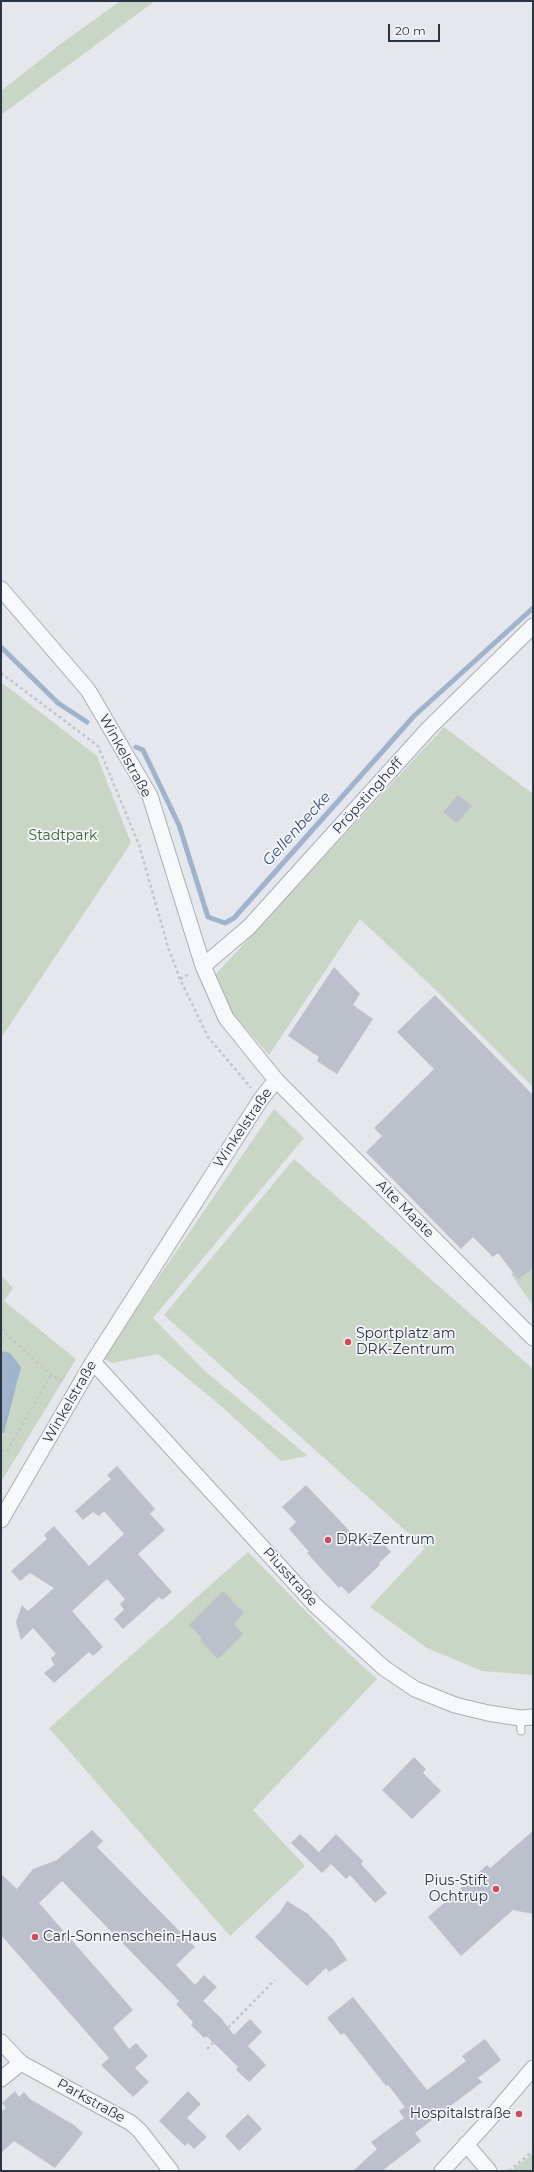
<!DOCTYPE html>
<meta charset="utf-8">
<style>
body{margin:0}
#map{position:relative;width:534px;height:2172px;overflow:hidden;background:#e4e7ec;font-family:Montserrat,sans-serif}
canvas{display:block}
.frame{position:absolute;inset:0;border:2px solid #2b3445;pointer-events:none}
.scale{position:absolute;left:388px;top:24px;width:52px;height:18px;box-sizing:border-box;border:2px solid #2b3445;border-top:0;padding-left:5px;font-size:12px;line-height:14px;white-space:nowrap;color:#2b3445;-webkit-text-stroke:3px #f4f6f9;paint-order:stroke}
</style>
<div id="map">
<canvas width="534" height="2172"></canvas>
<div class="frame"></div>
<div class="scale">20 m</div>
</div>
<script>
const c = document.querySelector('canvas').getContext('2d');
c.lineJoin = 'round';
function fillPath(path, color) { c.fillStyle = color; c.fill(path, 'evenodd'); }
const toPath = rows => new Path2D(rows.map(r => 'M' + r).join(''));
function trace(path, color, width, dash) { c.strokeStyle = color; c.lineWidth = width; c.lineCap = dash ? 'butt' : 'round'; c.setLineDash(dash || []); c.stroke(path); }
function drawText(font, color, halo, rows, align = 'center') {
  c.font = font + ' Montserrat,sans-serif'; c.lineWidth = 3.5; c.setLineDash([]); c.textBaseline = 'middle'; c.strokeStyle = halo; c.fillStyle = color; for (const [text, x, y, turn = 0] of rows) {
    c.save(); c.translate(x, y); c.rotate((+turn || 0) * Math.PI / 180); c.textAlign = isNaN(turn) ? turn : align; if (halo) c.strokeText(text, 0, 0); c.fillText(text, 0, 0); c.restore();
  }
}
const green = toPath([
 [120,1,155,1,1,115,1,91,58,46],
 [1,682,97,756,131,843,1,1038],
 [444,727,533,794,533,1087,441,995,360,919,269,1055,229,1009,215,975],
 [274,1109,304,1138,153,1318,206,1372,308,1456,281,1461,221,1406,158,1354,112,1363,103,1358],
 [294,1159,533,1369,533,1675,482,1671,427,1648,370,1607,425,1548,164,1315],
 [533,1258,533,1306,511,1274],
 [1,1275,13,1288,4,1301,76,1359,1,1482],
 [248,1552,332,1638,377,1679,253,1810,305,1866,230,1936,49,1728],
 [533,2153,533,2171,511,2171]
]);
const water = toPath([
 [1,1351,10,1353,21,1367,4,1433,1,1433]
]);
const stream = toPath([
 [1,647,58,703,87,722],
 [136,747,143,750,179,825,208,917,225,923,234,918,414,716,533,608]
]);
const building = toPath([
 [458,795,472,806,457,823,443,812],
 [334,967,360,994,353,1005,373,1019,337,1074,317,1061,319,1057,288,1036],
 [435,995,533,1095,533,1269,518,1279,498,1253,493,1257,473,1237,461,1249,366,1152,382,1136,374,1128,434,1069,397,1032],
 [117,1466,155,1509,150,1514,165,1530,138,1554,172,1592,162,1600,159,1597,123,1629,114,1619,124,1610,120,1604,125,1599,107,1579,72,1611,103,1647,93,1656,89,1652,54,1683,44,1673,54,1665,51,1658,56,1654,33,1628,21,1640,16,1622,22,1605,28,1611,54,1588,30,1573,20,1581,11,1571,47,1539,44,1535,54,1526,89,1566,124,1534,104,1511,99,1516,93,1512,83,1520,75,1511,111,1479,107,1475],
 [306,1485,361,1543,373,1532,391,1552,379,1563,380,1565,349,1594,341,1586,339,1588,307,1553,309,1552,289,1529,296,1522,282,1507],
 [223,1591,244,1613,234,1624,243,1634,218,1659,200,1640,202,1638,189,1625],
 [414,1757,426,1769,423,1773,441,1791,412,1819,382,1790],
 [92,1830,103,1841,97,1847,195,1947,176,1965,195,1985,204,1975,217,1987,203,2001,221,2018,234,2035,250,2019,262,2032,248,2046,266,2065,249,2082,236,2070,238,2067,221,2050,206,2036,204,2038,191,2025,193,2022,176,2004,179,2001,62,1881,39,1903,133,2010,113,2028,129,2049,136,2043,148,2056,135,2068,149,2082,133,2097,101,2065,109,2058,1,1935,1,1874,17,1889,33,1869,57,1860],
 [533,1831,533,1914,513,1910,461,1956,428,1917,487,1865,490,1868],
 [300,1834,331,1864,322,1873,291,1843],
 [336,1834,363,1861,361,1864,387,1893,375,1903,350,1875,346,1879,319,1852],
 [287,1901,308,1914,333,1939,347,1960,329,1972,326,1968,307,1986,255,1937,280,1912],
 [353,1997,427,2090,466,2061,462,2056,485,2039,501,2060,478,2078,482,2082,415,2133,421,2141,382,2171,353,2171,377,2149,371,2142,404,2118,399,2111,405,2107,388,2085,386,2086,344,2033,341,2035,327,2018],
 [15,2091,19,2097,24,2092,30,2099,74,2125,83,2133,55,2168,14,2141,1,2153,1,2112,6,2108,2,2103],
 [188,2091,201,2104,187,2118,207,2137,194,2149,188,2143,185,2146,159,2121],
 [248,2114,262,2129,239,2151,225,2136]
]);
const path = toPath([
 [1,673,98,746,139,845,168,947,180,979,208,1037,251,1088],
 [180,979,189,974],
 [1,1329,51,1375,64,1382],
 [1,1451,7,1451,51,1375],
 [207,2049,275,1980],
 [509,2171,533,2151]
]);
const lane = toPath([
 [520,1718,521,1731]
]);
const street = toPath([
 [1,589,88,690,150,796,203,966,226,1018,276,1080,533,1338],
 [203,966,249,927,429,728,533,626],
 [93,1362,315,1605,384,1668,415,1689,455,1705,488,1713,520,1718,533,1717],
 [1,1520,93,1362,261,1099,276,1080],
 [1,2042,21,2063,131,2123,140,2131,171,2171],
 [1,2079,21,2063],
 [466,2144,489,2171],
 [442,2171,487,2122,533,2068]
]);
const markers = [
 [348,1342,4,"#d1495b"],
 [328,1540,4,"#d1495b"],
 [496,1889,4,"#d1495b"],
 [35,1937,4,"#d1495b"],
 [519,2114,4,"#d1495b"]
];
const streetNames = [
 ["Winkelstraße",125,756,61],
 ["Pröpstinghoff",368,796,-48],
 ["Winkelstraße",243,1128,-56],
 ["Alte Maate",405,1209,45],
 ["Winkelstraße",70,1402,-60],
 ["Piusstraße",290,1577,48],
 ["Parkstraße",91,2101,29]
];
const parkNames = [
 ["Stadtpark",63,836]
];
const poiNames = [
 ["Sportplatz am",356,1334],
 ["DRK-Zentrum",356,1350],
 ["DRK-Zentrum",336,1540],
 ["Pius-Stift",488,1881,"right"],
 ["Ochtrup",488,1897,"right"],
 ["Carl-Sonnenschein-Haus",43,1937],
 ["Hospitalstraße",511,2114,"right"]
];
const waterNames = [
 ["Gellenbecke",297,829,-48]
];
fillPath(green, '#c9d6c5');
fillPath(water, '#9fb4cc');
trace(stream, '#9fb4cc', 5);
fillPath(building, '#bbc0ca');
trace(lane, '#a9aeb7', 9);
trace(street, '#a9aeb7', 17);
trace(path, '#c2c5cb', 2.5, [3, 3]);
trace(lane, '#f7f8fa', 7);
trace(street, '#f7f8fa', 15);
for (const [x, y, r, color] of markers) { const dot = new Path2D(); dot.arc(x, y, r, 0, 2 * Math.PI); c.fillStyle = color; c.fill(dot); trace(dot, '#f4f6f9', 1.5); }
drawText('14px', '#2b3445', '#f4f6f9', streetNames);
drawText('14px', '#3f6138', '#f4f6f9', parkNames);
drawText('14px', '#2b3445', '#f4f6f9', poiNames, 'left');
drawText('italic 15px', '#34527a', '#f4f6f9', waterNames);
</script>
